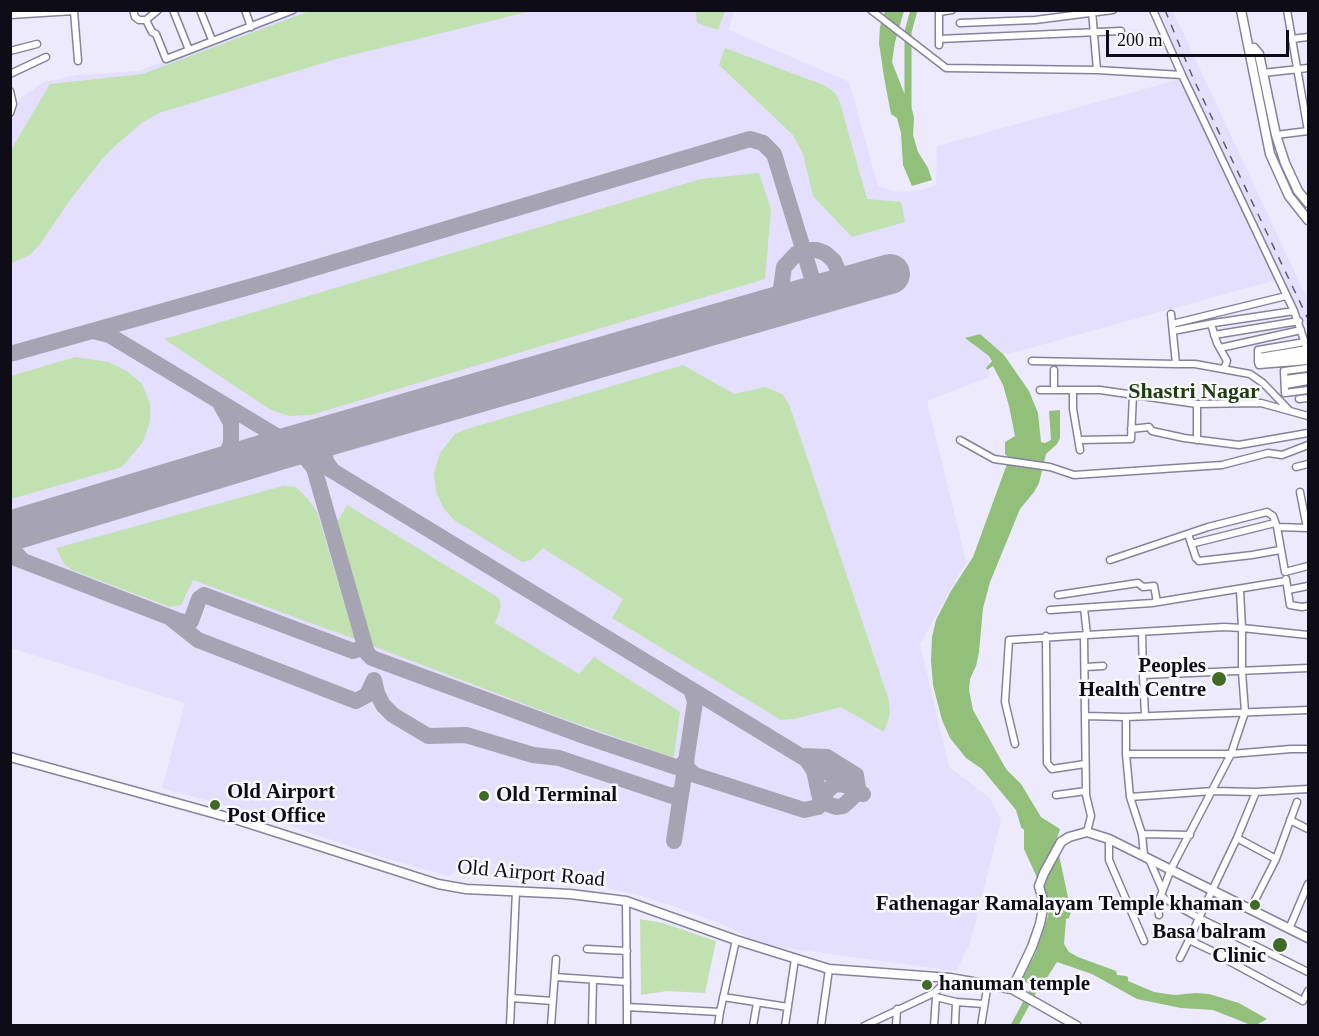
<!DOCTYPE html>
<style>
body{margin:0}
#map{position:relative;width:1319px;height:1036px;overflow:hidden;background:#eceafc;font-family:"Times New Roman",serif}
canvas{display:block}
.frame{position:absolute;inset:0;border:12px solid #0e0c16;pointer-events:none}
.scale{position:absolute;left:1106px;top:30px;width:183px;height:27px;box-sizing:border-box;border:3px solid #0e0c16;border-top:0;padding-left:8px;font-size:18px;line-height:21px;white-space:nowrap;color:#0e0c16;-webkit-text-stroke:4px #f9f9ff;paint-order:stroke}
</style>
<div id="map">
<canvas width="1319" height="1036"></canvas>
<div class="frame"></div>
<div class="scale">200 m</div>
</div>
<script>
const c = document.querySelector('canvas').getContext('2d');
c.lineJoin = 'round';
function fillPath(path, color) { c.fillStyle = color; c.fill(path, 'evenodd'); }
const toPath = rows => new Path2D(rows.map(r => 'M' + r).join(''));
function trace(path, color, width, dash) { c.strokeStyle = color; c.lineWidth = width; c.lineCap = dash ? 'butt' : 'round'; c.setLineDash(dash || []); c.stroke(path); }
function drawText(font, color, halo, rows, align = 'center') {
  c.font = font + ' "Times New Roman",serif'; c.lineWidth = 5; c.setLineDash([]); c.textBaseline = 'middle'; c.strokeStyle = halo; c.fillStyle = color; for (const [text, x, y, turn = 0] of rows) {
    c.save(); c.translate(x, y); c.rotate((+turn || 0) * Math.PI / 180); c.textAlign = isNaN(turn) ? turn : align; if (halo) c.strokeText(text, 0, 0); c.fillText(text, 0, 0); c.restore();
  }
}
const built = toPath([
 [301,11,734,11,729,30,849,82,878,186,898,192,920,190,936,185,937,146,1181,79,1231,181,1258,247,1276,280,1008,354,1003,353,989,361,989,377,927,401,966,562,920,644,949,767,991,799,1001,820,970,943,956,971,778,947,778,950,748,941,747,936,722,924,673,906,635,894,598,886,562,882,495,880,455,872,449,876,387,859,253,813,162,788,185,703,11,648,11,114,22,97,44,82,77,75,138,71],
 [1156,11,1173,11,1308,301,1308,328,1284,285]
]);
const green = toPath([
 [312,10,531,11,336,59,159,113,143,122,116,145,102,159,70,200,41,243,30,255,11,263,11,150,50,84,143,74],
 [696,11,725,11,718,30,697,23],
 [725,48,826,86,836,94,840,103,867,199,901,202,905,222,852,237,813,196,803,154,793,135,719,65],
 [759,173,771,209,765,279,311,415,289,416,271,410,164,339,701,179],
 [75,357,108,362,127,371,142,384,150,404,150,421,143,442,122,467,11,499,11,376],
 [683,365,734,394,765,387,782,394,789,404,889,701,890,714,884,732,841,707,794,719,781,720,612,618,623,599,543,548,531,560,522,562,454,520,444,509,436,492,434,473,440,453,455,434,464,430],
 [283,486,296,487,308,499,317,512,355,639,193,580,181,605,170,607,72,570,64,564,56,548],
 [347,505,499,598,501,607,495,623,579,674,594,657,680,712,674,756,672,757,553,715,373,646,336,520,339,519],
 [640,919,663,923,716,941,705,993,667,991,641,995]
]);
const water = toPath([
 [885,11,904,11,895,42,892,62,906,98,910,101,914,118,913,135,918,152,928,168,932,180,912,186,903,165,901,133,897,118,891,114,884,77,879,43,880,27],
 [980,334,1004,355,1029,391,1038,413,1041,442,1045,443,1051,440,1049,411,1060,410,1060,438,1057,444,1046,454,1039,483,1034,492,1020,509,990,582,983,608,979,652,976,666,970,679,969,690,973,710,1006,769,1021,784,1041,817,1060,829,1056,841,1069,902,1073,906,1069,918,1066,919,1064,944,1069,952,1078,957,1116,971,1117,975,1126,976,1128,977,1128,981,1154,992,1174,995,1196,993,1209,994,1239,1003,1267,1019,1256,1025,1251,1025,1213,1010,1181,1008,1137,999,1092,974,1057,962,1039,990,1022,980,1036,952,1048,916,1049,904,1024,849,1024,830,1021,827,1016,810,982,769,966,758,950,738,942,720,933,685,931,660,932,637,936,620,951,591,973,557,1007,464,1008,457,1005,454,1005,442,1015,436,1009,406,1003,385,993,366,987,370,986,368,992,361,989,356,965,338]
]);
const canal = toPath([
 [908,106,908,32,914,10],
 [1014,1026,1039,980]
]);
const taxiway = toPath([
 [757,312,771,304,777,296,781,288,784,267,796,254,804,250,817,250,825,253,834,261,839,273,839,283,836,291,827,302,814,306,761,311],
 [93,331,109,335,285,441,300,444],
 [10,354,274,280,750,139,763,143,774,154,812,278,822,287,837,290],
 [282,449,297,451,313,459,863,794],
 [304,456,314,468,367,653],
 [212,470,223,463,231,443,231,423,221,405],
 [333,471,327,463,324,455,331,441,339,433],
 [20,528,13,535,12,540,15,552,22,560],
 [10,556,182,622,191,621,199,599,204,595,353,651,362,648,364,644],
 [169,617,198,640,356,701,367,695,374,680,377,693,383,705,393,715,428,736,466,735,533,755,559,758,672,796,680,793,682,790],
 [367,653,372,658,587,737,676,767,681,766,686,760],
 [802,756,827,757,856,775,858,788,854,796,843,806,836,807,825,803,820,798,814,771,807,760],
 [686,760,687,768,695,775,804,810,818,807,827,791,834,785,840,784,848,786],
 [674,841,695,702,691,689]
]);
const runway = toPath([
 [10,531,282,449,890,274]
]);
const street = toPath([
 [133,10,135,17,139,20,146,20,158,10],
 [173,10,189,50],
 [200,10,212,40],
 [245,10,251,27],
 [871,10,946,68,1097,70,1182,75,1294,311,1308,352],
 [939,10,939,45],
 [1153,10,1182,75],
 [1287,10,1308,131],
 [1092,11,1097,70],
 [939,12,952,10],
 [10,15,74,11,78,61],
 [146,20,152,32,156,34,166,59,293,10],
 [960,23,1035,20,1113,10],
 [939,39,1121,31],
 [1292,39,1308,37],
 [10,51,37,44],
 [1263,73,1308,68],
 [10,74,46,57],
 [10,91,13,104,10,113],
 [1276,135,1308,131],
 [1171,314,1176,364,1195,364,1250,374,1263,383,1289,410],
 [1172,324,1286,296],
 [1211,324,1217,343,1227,361,1224,369],
 [1173,331,1214,323,1294,311],
 [1214,335,1299,321],
 [1305,342,1258,350,1258,362,1259,365,1308,361],
 [1220,348,1301,330],
 [1259,357,1307,349],
 [1032,361,1176,364],
 [1258,362,1308,355],
 [1308,368,1284,371,1285,393,1308,390],
 [1285,379,1308,376],
 [1285,385,1308,381],
 [1040,390,1100,390,1197,404,1261,403,1308,416],
 [1054,390,1054,370],
 [1073,390,1073,409,1080,450],
 [1299,399,1308,398],
 [1131,429,1149,427,1152,431,1184,438,1239,445,1308,433],
 [960,440,994,459,1050,467,1074,475,1222,465,1268,453,1282,455,1308,445],
 [1079,440,1131,439,1133,394],
 [1197,440,1197,404],
 [1296,467,1308,464],
 [1300,492,1307,528],
 [1277,527,1308,528],
 [1188,534,1196,558,1199,561,1252,555,1280,550],
 [1191,544,1275,523],
 [1110,560,1208,527,1267,512,1273,516,1277,527,1285,572,1308,566],
 [1286,579,1290,605,1302,607,1308,606],
 [1288,590,1308,586],
 [1058,595,1138,583,1143,587,1154,586,1157,602],
 [1084,608,1087,635,1224,627,1242,628,1240,590],
 [1050,610,1152,603,1286,581],
 [1142,632,1143,675],
 [1308,635,1242,628,1242,672,1245,712,1231,754,1171,869,1161,895,1165,899,1199,918,1189,940,1227,958,1229,961,1303,1001,1308,991],
 [1046,636,1047,763,1052,769,1085,764],
 [1084,636,1086,795,1091,816,1087,832],
 [1085,667,1103,666],
 [1145,715,1143,675,1308,668],
 [1086,716,1126,717,1308,710],
 [1126,717,1126,754,1130,797,1213,791,1256,792,1308,789],
 [1015,744,1005,702,1009,640,1087,635],
 [1126,754,1231,754,1291,749,1308,749],
 [1256,792,1237,838,1199,918,1308,972],
 [1056,795,1086,791],
 [1130,797,1142,834,1144,856],
 [1290,820,1308,829],
 [1142,834,1190,835],
 [1237,838,1276,859],
 [1109,839,1109,860,1144,941],
 [1149,859,1162,889],
 [626,901,627,1007],
 [1250,910,1276,859,1297,802],
 [1159,915,1157,904,1161,895],
 [1289,929,1308,884],
 [587,949,627,951],
 [1180,958,1189,940],
 [555,977,627,982],
 [723,997,788,1007],
 [511,998,553,1001],
 [510,1026,516,891],
 [551,1026,556,959],
 [592,1026,593,980],
 [627,1026,627,1007,720,1012,736,940],
 [718,1026,720,1012],
 [753,1026,757,1003],
 [785,1026,795,959],
 [821,1026,829,969],
 [864,1026,934,993,950,978],
 [896,1026,897,1009],
 [934,1026,936,997,956,1002],
 [955,1026,956,1002,984,1004],
 [981,1026,988,983]
]);
const secondary = toPath([
 [1241,10,1270,154,1289,196,1308,220],
 [1254,48,1259,54,1276,135,1285,163,1298,191,1308,203],
 [10,757,238,820,438,884,466,889,570,894,626,901,736,940,829,969,950,978,1012,989,1077,1026],
 [1012,989,1032,947,1040,924,1044,904,1039,886,1044,873,1061,842,1069,837,1087,832,1109,839,1308,938]
]);
const rail = toPath([
 [1165,10,1193,78,1308,319]
]);
const markers = [
 [1219,679,8,"#416a27"],
 [484,796,6,"#416a27"],
 [215,805,6,"#416a27"],
 [1255,905,6,"#416a27"],
 [1280,945,8,"#416a27"],
 [927,985,6,"#416a27"]
];
const poiNames = [
 ["Peoples",1206,667],
 ["Health Centre",1206,691],
 ["Old Airport",227,793,"left"],
 ["Post Office",227,817,"left"],
 ["Old Terminal",496,796,"left"],
 ["Fathenagar Ramalayam Temple khaman",1243,905],
 ["Basa balram",1266,933],
 ["Clinic",1266,957],
 ["hanuman temple",939,985,"left"]
];
const streetNames = [
 ["Old Airport Road",531,874,5]
];
const neighbourhoodNames = [
 ["Shastri Nagar",1194,392]
];
fillPath(built, '#e3dffc');
fillPath(green, '#c1e1b1');
fillPath(water, '#92bf7a');
trace(canal, '#92bf7a', 7);
trace(taxiway, '#a6a4b3', 16);
trace(runway, '#a6a4b3', 40);
trace(street, '#86829d', 9);
trace(secondary, '#86829d', 11);
trace(street, '#fff', 6);
trace(secondary, '#fff', 8);
trace(rail, '#5f5d6a', 1.5, [8, 8]);
for (const [x, y, r, color] of markers) { const dot = new Path2D(); dot.arc(x, y, r, 0, 2 * Math.PI); c.fillStyle = color; c.fill(dot); trace(dot, '#f9f9ff', 2); }
drawText('bold 21px', '#0e0c16', '#f9f9ff', poiNames, 'right');
drawText('21px', '#0e0c16', '#f9f9ff', streetNames);
drawText('bold 22px', '#213d0e', '#f9f9ff', neighbourhoodNames);
</script>
